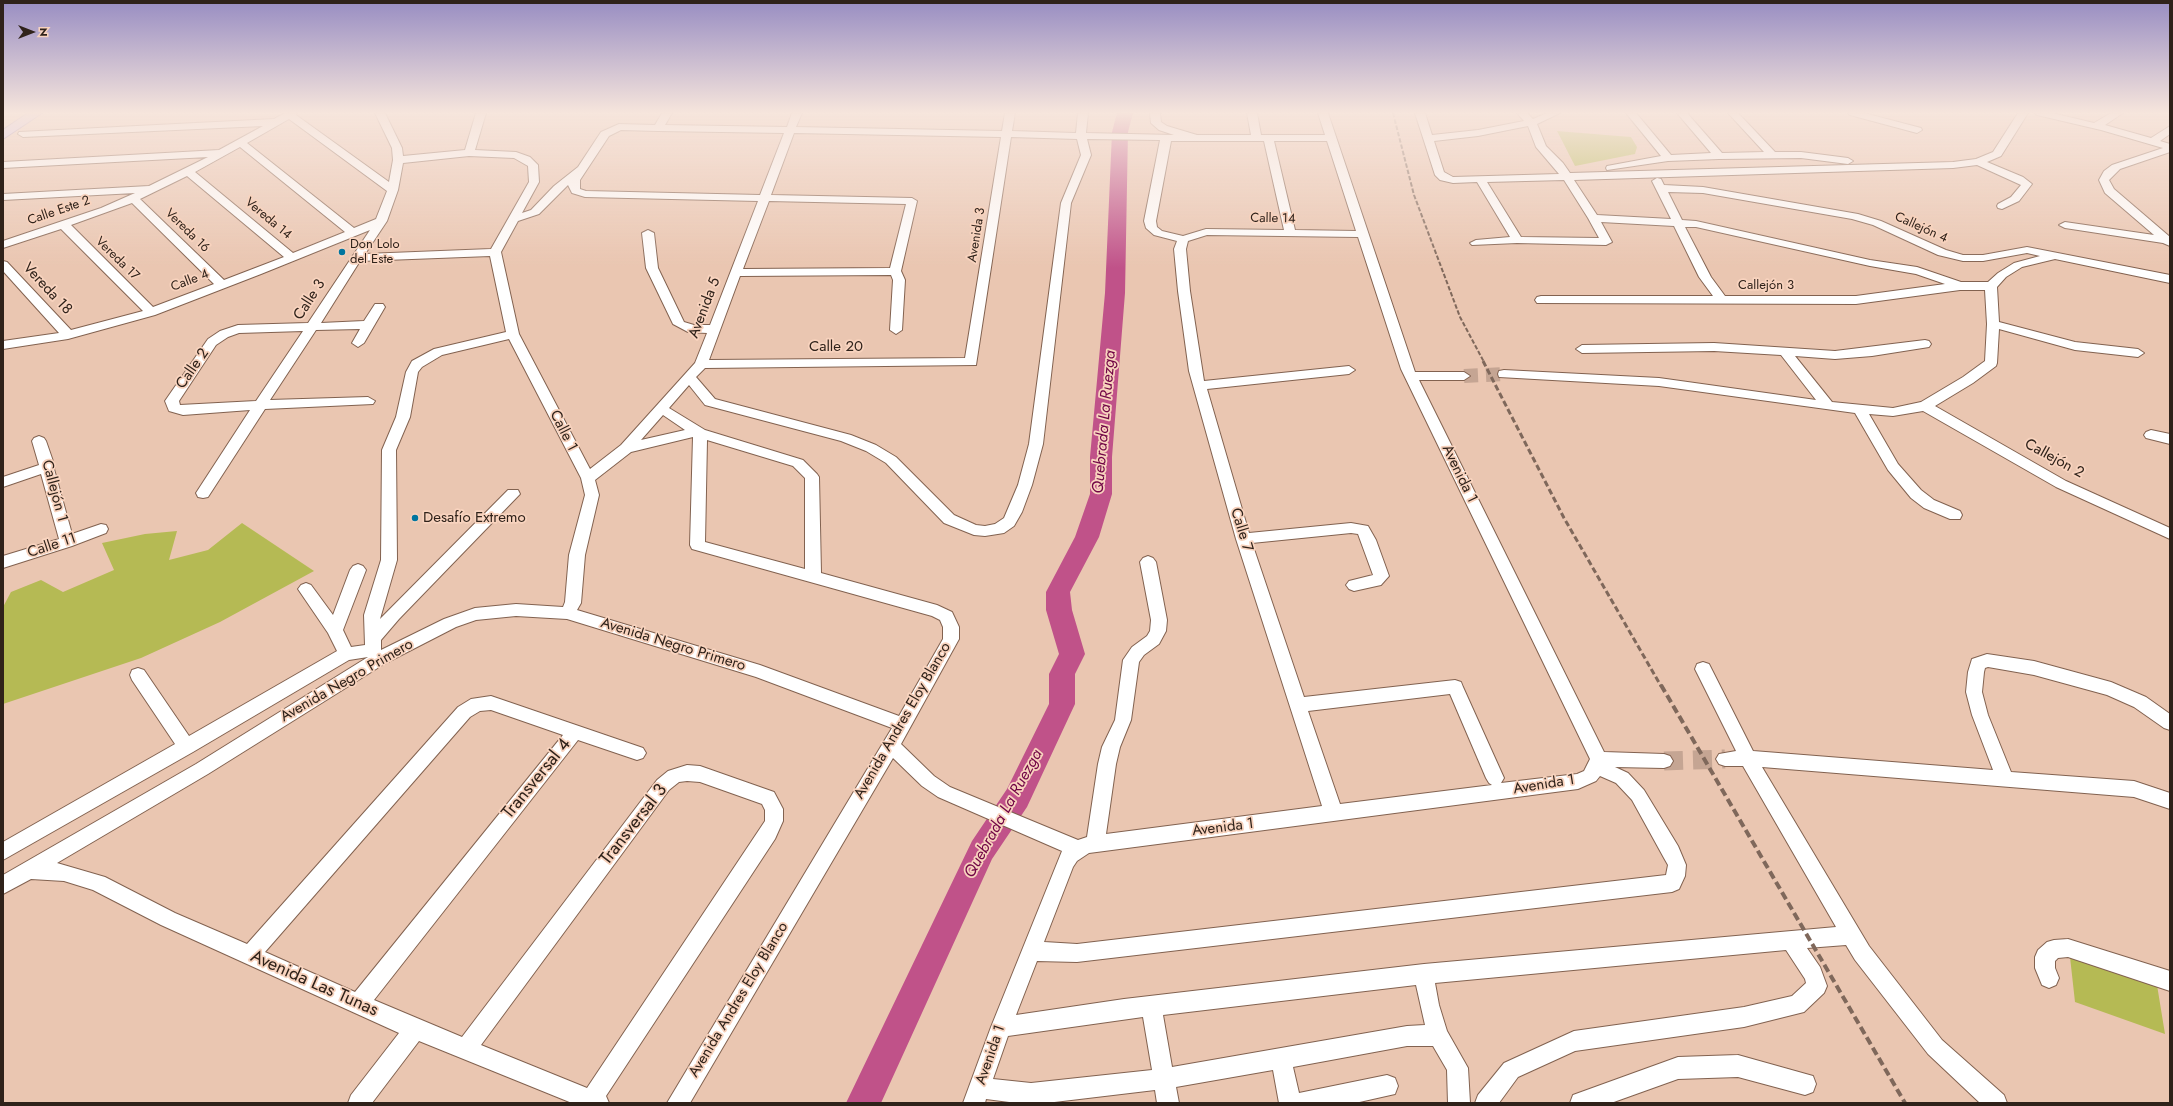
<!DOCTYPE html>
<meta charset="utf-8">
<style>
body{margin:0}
#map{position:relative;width:2173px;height:1106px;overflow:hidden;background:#eac6b1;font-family:Jost,sans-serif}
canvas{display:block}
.frame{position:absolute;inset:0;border:4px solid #2f221a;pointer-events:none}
.north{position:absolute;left:12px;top:12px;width:40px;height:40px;-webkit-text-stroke:3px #f8d3be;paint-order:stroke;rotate:90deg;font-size:11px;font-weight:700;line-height:16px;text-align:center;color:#2f221a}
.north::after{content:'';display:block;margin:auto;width:14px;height:18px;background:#2f221a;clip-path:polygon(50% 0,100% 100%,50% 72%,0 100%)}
</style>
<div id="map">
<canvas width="2173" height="1106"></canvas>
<div class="frame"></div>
<div class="north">N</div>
</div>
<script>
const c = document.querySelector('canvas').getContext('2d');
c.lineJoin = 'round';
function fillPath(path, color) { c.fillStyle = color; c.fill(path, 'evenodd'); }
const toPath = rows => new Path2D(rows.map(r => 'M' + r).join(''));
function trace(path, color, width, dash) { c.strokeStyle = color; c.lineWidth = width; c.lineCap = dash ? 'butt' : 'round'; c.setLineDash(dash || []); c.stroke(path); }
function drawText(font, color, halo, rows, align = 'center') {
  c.font = font + ' Jost,sans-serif'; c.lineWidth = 3.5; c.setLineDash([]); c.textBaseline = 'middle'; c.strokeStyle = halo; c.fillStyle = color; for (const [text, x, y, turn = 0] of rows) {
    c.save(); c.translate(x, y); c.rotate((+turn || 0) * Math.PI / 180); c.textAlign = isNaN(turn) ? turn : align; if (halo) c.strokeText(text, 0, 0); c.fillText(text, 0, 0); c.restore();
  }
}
const green = toPath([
 [1557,131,1631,137,1637,147,1635,154,1575,166],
 [242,523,314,571,220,622,141,658,3,704,3,607,11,592,41,580,63,592,114,570,102,543,145,534,177,531,169,560,208,550],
 [2070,957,2157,985,2165,1034,2075,1002]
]);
const river = toPath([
 [1117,113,1133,113,1128,132,1125,293,1112,457,1112,494,1099,537,1070,592,1072,610,1085,654,1075,674,1075,704,1027,807,992,859,881,1103,846,1103,972,841,1007,789,1049,704,1049,674,1059,654,1046,610,1046,592,1075,537,1090,494,1090,457,1105,293,1112,132,1117,113]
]);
const minorTunnelFar1 = toPath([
 [1464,376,1504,374]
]);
const minorTunnel = toPath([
 [1664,761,1725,759]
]);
const minor = toPath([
 [285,113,297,113,296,115,389,182,393,160,392,148,375,113,385,113,402,148,403,156,465,150,476,113,486,113,475,150,516,152,530,157,538,165,539,182,522,213,531,210,554,186,578,167,601,132,619,124,655,125,662,113,672,113,665,125,787,127,792,113,802,113,796,127,1002,131,1005,113,1015,113,1012,131,1076,133,1078,113,1088,113,1086,133,1174,135,1159,130,1151,123,1150,113,1160,113,1161,122,1167,126,1197,135,1251,135,1247,113,1257,113,1261,135,1325,135,1318,113,1328,113,1415,372,1464,372,1470,376,1464,380,1419,380,1604,752,1664,754,1670,756,1673,761,1670,766,1664,768,1615,767,1628,773,1644,790,1678,846,1686,865,1685,876,1679,889,1672,892,1077,962,1037,961,1016,1015,1124,999,1424,964,1836,927,1743,766,1725,766,1719,764,1716,759,1719,754,1736,751,1695,669,1697,664,1703,662,1709,664,1753,751,1993,770,1972,715,1966,692,1968,672,1972,659,1987,654,2034,661,2111,682,2146,697,2170,714,2170,730,2164,728,2134,707,2107,695,2034,675,1988,667,1985,668,1984,672,1982,692,1988,715,2011,772,2134,781,2170,793,2170,809,2134,797,1762,767,1869,946,1942,1040,2004,1095,2007,1103,1980,1103,1928,1054,1855,960,1846,945,1807,948,1820,967,1827,986,1824,993,1804,1012,1744,1027,1575,1051,1518,1077,1499,1103,1475,1103,1478,1095,1504,1063,1574,1031,1744,1007,1792,996,1806,983,1805,979,1786,950,1435,983,1439,1005,1447,1031,1468,1068,1470,1103,1448,1103,1447,1070,1433,1046,1407,1046,1293,1067,1299,1093,1387,1075,1395,1078,1398,1086,1395,1094,1355,1103,1279,1103,1273,1070,1176,1087,1179,1103,1157,1103,1155,1090,1046,1103,1017,1103,986,1099,985,1103,963,1103,991,1027,1062,851,938,797,922,786,893,758,690,1103,667,1103,892,728,756,677,567,619,516,616,476,620,456,627,384,664,208,774,57,863,105,877,175,913,247,944,458,707,471,699,491,696,643,748,646,753,643,758,637,760,578,740,374,1000,462,1037,657,780,668,771,687,765,700,766,774,792,783,809,783,821,775,839,606,1096,609,1103,572,1103,419,1041,372,1103,348,1103,351,1095,399,1033,161,925,93,890,64,881,31,879,3,894,3,875,196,764,368,657,349,660,193,752,3,860,3,842,175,744,132,680,130,675,132,670,138,668,144,670,189,736,337,651,328,633,298,589,301,585,306,583,311,585,333,615,350,570,353,566,358,564,363,566,366,570,343,630,351,647,365,645,364,615,381,560,382,450,396,417,406,372,412,361,434,349,506,332,490,256,360,261,321,323,364,321,375,304,383,304,385,307,364,343,358,347,352,343,360,329,316,330,270,400,368,397,375,401,373,404,265,409,208,497,203,498,198,497,196,493,250,410,183,415,169,411,165,401,208,339,220,331,238,325,308,323,370,230,261,274,155,315,68,339,3,349,3,341,59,333,3,271,3,261,7,262,71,330,143,311,61,229,3,248,3,241,101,208,135,193,3,200,3,194,149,186,208,157,3,168,3,162,219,150,263,126,23,137,18,134,19,132,274,119,285,113],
 [289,119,387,191,376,219,354,228,247,143,289,119],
 [621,130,658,131,784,133,760,195,586,191,580,189,580,180,609,136,621,130],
 [794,133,1001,137,965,358,709,360,740,276,891,275,893,280,890,330,896,334,902,330,905,280,901,271,917,201,912,198,771,195,794,133],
 [1011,137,1077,139,1081,155,1061,203,1029,444,1018,485,1004,518,995,524,985,526,976,525,954,515,896,457,876,445,851,435,715,399,696,377,705,368,976,365,1011,137],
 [1087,139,1160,140,1144,221,1146,228,1154,235,1177,241,1174,249,1178,291,1189,371,1236,539,1322,806,1106,834,1116,764,1120,747,1131,720,1139,662,1144,655,1159,644,1166,631,1167,620,1156,562,1153,558,1148,556,1143,558,1140,562,1151,620,1150,631,1147,636,1132,647,1123,660,1115,720,1102,747,1098,764,1087,837,1078,840,950,787,934,776,901,744,959,639,959,627,952,612,937,605,821,573,819,477,817,474,803,460,705,430,669,408,689,385,705,405,841,441,866,451,886,463,944,523,974,535,985,536,1004,533,1014,526,1022,512,1032,485,1043,444,1071,203,1091,155,1087,139],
 [1171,141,1264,141,1284,230,1206,229,1183,236,1162,231,1157,227,1156,221,1171,141],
 [1274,141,1327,141,1356,231,1295,230,1274,141],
 [240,147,345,232,293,253,195,172,240,147],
 [469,156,514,158,528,166,529,182,491,249,365,254,387,221,398,190,403,163,469,156],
 [187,176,284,257,224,280,140,199,187,176],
 [568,185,572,193,585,197,758,201,710,325,694,325,684,322,658,268,654,233,648,230,642,233,646,268,673,324,688,332,707,333,695,363,621,445,590,469,519,334,501,252,518,221,539,214,568,185],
 [769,201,906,204,890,268,743,269,769,201],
 [132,203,214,284,153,307,71,225,132,203],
 [1207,235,1358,237,1401,369,1590,759,1584,771,1577,774,1501,783,1504,778,1463,687,1461,682,1455,680,1304,697,1252,543,1351,533,1358,534,1373,575,1349,581,1346,585,1349,589,1354,591,1381,585,1389,576,1376,540,1368,526,1351,523,1249,533,1207,389,1349,374,1355,370,1349,366,1204,381,1190,291,1186,249,1188,241,1207,235],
 [303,331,256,401,180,405,179,401,216,345,228,337,239,333,303,331],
 [509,339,581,478,585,495,569,555,565,602,563,607,516,604,475,608,444,619,381,650,381,640,399,619,520,494,518,490,508,490,380,619,397,560,396,450,410,417,418,372,422,367,442,355,509,339],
 [663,415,685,430,641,440,663,415],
 [693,437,690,545,692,549,932,616,940,620,943,627,943,639,899,716,760,665,577,610,581,603,585,555,599,495,595,480,631,452,693,437],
 [707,440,793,466,805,478,805,569,705,542,707,440],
 [1450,694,1486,778,1489,783,1492,785,1340,804,1308,711,1450,694],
 [491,710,563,735,355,992,265,952,470,717,480,711,491,710],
 [1600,776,1616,783,1632,800,1664,858,1668,865,1666,875,1077,944,1044,942,1073,867,1077,861,1089,853,1578,789,1596,781,1600,776],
 [687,781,700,782,762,804,765,810,765,821,587,1088,481,1045,669,790,679,782,687,781],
 [1416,985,1425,1025,1407,1026,1172,1067,1163,1015,1416,985],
 [1143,1017,1152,1070,1031,1083,993,1079,1008,1036,1143,1017],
 [1415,113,1425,113,1432,135,1478,130,1524,121,1517,113,1527,113,1533,119,1547,113,1560,113,1537,124,1546,146,1563,163,1570,173,1953,162,1976,159,1993,152,2018,113,2028,113,2001,156,1987,162,2023,177,2032,184,2019,201,2002,209,1998,208,1997,206,1998,204,2011,197,2021,185,1977,165,1953,168,1574,180,1597,215,1671,219,1652,181,1657,178,1661,179,1664,185,1703,187,1858,214,1881,221,1946,250,1963,255,1983,255,2027,247,2170,275,2170,283,2055,259,2022,267,2006,277,1997,287,1999,322,2075,342,2138,349,2144,353,2138,357,2075,350,1999,329,1997,363,1996,366,1973,383,1935,406,2066,481,2170,528,2170,539,2056,487,1923,411,1893,416,1869,414,1898,464,1921,490,1934,500,1960,511,1962,515,1960,519,1950,519,1924,508,1911,498,1888,470,1855,413,1659,386,1499,377,1498,374,1499,371,1504,370,1659,378,1816,400,1781,355,1714,351,1582,353,1576,349,1582,345,1714,343,1835,351,1925,340,1929,341,1931,344,1929,347,1872,356,1835,359,1795,356,1832,402,1893,408,1921,402,1963,377,1985,361,1987,324,1985,290,1960,290,1856,304,1537,303,1535,300,1537,297,1541,296,1713,296,1699,277,1674,226,1601,222,1612,242,1606,245,1517,243,1472,245,1470,243,1476,240,1510,237,1477,182,1453,183,1440,180,1435,175,1415,113],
 [1528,126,1536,147,1559,174,1453,177,1444,172,1434,141,1478,136,1528,126],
 [1564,180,1588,218,1599,238,1521,237,1487,182,1564,180],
 [1668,192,1703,193,1852,219,1873,225,1938,255,1963,261,1983,261,2027,253,2040,256,2014,263,1998,273,1988,282,1961,282,1917,267,1870,260,1696,221,1682,220,1668,192],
 [1685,227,1696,227,1870,266,1916,274,1945,284,1856,296,1725,296,1711,277,1685,227],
 [1626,113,1636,113,1671,155,1711,153,1677,113,1687,113,1722,153,1764,152,1728,113,1738,113,1775,152,1801,152,1848,158,1853,161,1848,164,1801,158,1719,159,1668,161,1607,170,1606,168,1607,166,1661,156,1626,113],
 [1848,113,1864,113,1921,128,1922,130,1917,133,1850,115,1848,113],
 [2035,113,2052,113,2094,123,2111,113,2123,113,2105,125,2151,138,2170,126,2170,134,2160,141,2170,144,2170,152,2120,169,2109,180,2114,189,2170,237,2170,246,2163,243,2065,228,2059,225,2065,222,2154,235,2105,193,2099,180,2104,171,2112,165,2163,148,2101,130,2037,115,2035,113],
 [2151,430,2170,434,2170,444,2146,438,2144,435,2146,432,2151,430],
 [39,436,44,438,46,441,55,467,54,469,72,534,101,524,106,525,108,529,106,533,72,546,3,568,3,556,59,539,41,474,3,487,3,477,39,465,32,441,34,438,39,436],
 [2068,939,2170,971,2170,991,2068,957,2058,958,2055,961,2055,968,2059,978,2056,985,2049,988,2042,985,2035,968,2035,957,2038,950,2047,942,2054,940,2068,939],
 [1738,1055,1813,1076,1816,1084,1813,1092,1805,1095,1738,1077,1678,1079,1611,1103,1570,1103,1573,1095,1678,1057,1738,1055]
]);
const major = toPath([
 [28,113,42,113,3,139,3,130,28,113]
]);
const railFar2 = toPath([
 [1393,113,1414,195,1460,317,1484,362]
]);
const railFar1 = toPath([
 [1483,361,1564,518,1661,686]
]);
const rail = toPath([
 [1661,685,1905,1103]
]);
const markers = [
 [342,252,4,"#00759f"],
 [415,518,4,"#00759f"]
];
const farStreetnames = [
 ["Calle Este 2",59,211,-19],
 ["Vereda 14",268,219,40],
 ["Calle 14",1273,219,1],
 ["Callejón 4",1921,228,24],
 ["Vereda 16",187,231,44],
 ["Avenida 3",977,235,-81],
 ["Vereda 17",117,259,44],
 ["Calle 4",190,281,-21],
 ["Callejón 3",1766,286]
];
const farPoinames = [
 ["Don Lolo",350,245],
 ["del Este",350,260]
];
const streetNames = [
 ["Vereda 18",47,289,47],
 ["Calle 3",310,300,-57],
 ["Avenida 5",705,308,-69],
 ["Calle 20",836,347],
 ["Calle 2",193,369,-55],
 ["Calle 1",563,431,63],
 ["Callejón 2",2054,459,29],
 ["Avenida 1",1459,474,64],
 ["Callejón 1",54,491,75],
 ["Calle 7",1241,530,73],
 ["Calle 11",52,546,-18],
 ["Avenida Negro Primero",673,645,17],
 ["Avenida Negro Primero",347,681,-30],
 ["Avenida Andres Eloy Blanco",903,721,-60],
 ["Avenida 1",1544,785,-9],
 ["Avenida 1",1223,828,-7],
 ["Avenida Andres Eloy Blanco",739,1000,-59],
 ["Avenida 1",991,1055,-71]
];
const poiNames = [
 ["Desafío Extremo",423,518]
];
const waterNames = [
 ["Quebrada La Ruezga",1105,422,-85],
 ["Quebrada La Ruezga",1004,814,-61]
];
const nearStreetnames = [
 ["Transversal 4",537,779,-51],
 ["Transversal 3",634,825,-52],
 ["Avenida Las Tunas",314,984,24]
];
fillPath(green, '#b5ba54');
fillPath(river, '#c05289');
trace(minorTunnelFar1, '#c5a593', 14, [14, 8]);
trace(minorTunnel, '#c5a593', 19, [19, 10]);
trace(minor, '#826250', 2);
trace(major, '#806ead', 2);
fillPath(minor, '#fff');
fillPath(major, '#cdc1fd');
trace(railFar2, '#7f685b', 2, [4.5, 2]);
trace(railFar1, '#7f685b', 3, [6, 3]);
trace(rail, '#7f685b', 4, [8, 4]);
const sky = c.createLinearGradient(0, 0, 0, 268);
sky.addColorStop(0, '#988dc2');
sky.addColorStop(0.42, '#f6e5dc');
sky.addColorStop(1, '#f6e5dc00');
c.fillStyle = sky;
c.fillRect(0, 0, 2173, 268);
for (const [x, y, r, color] of markers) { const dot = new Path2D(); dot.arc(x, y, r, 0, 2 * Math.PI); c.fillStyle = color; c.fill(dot); trace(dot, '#f8d3be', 1.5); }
drawText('13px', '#2f221a', '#f8d3be', farStreetnames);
drawText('13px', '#2f221a', '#f8d3be', farPoinames, 'left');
drawText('15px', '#2f221a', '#f8d3be', streetNames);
drawText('15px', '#2f221a', '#f8d3be', poiNames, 'left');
drawText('italic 16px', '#700445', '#f8d3be', waterNames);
drawText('18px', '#2f221a', '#f8d3be', nearStreetnames);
</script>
